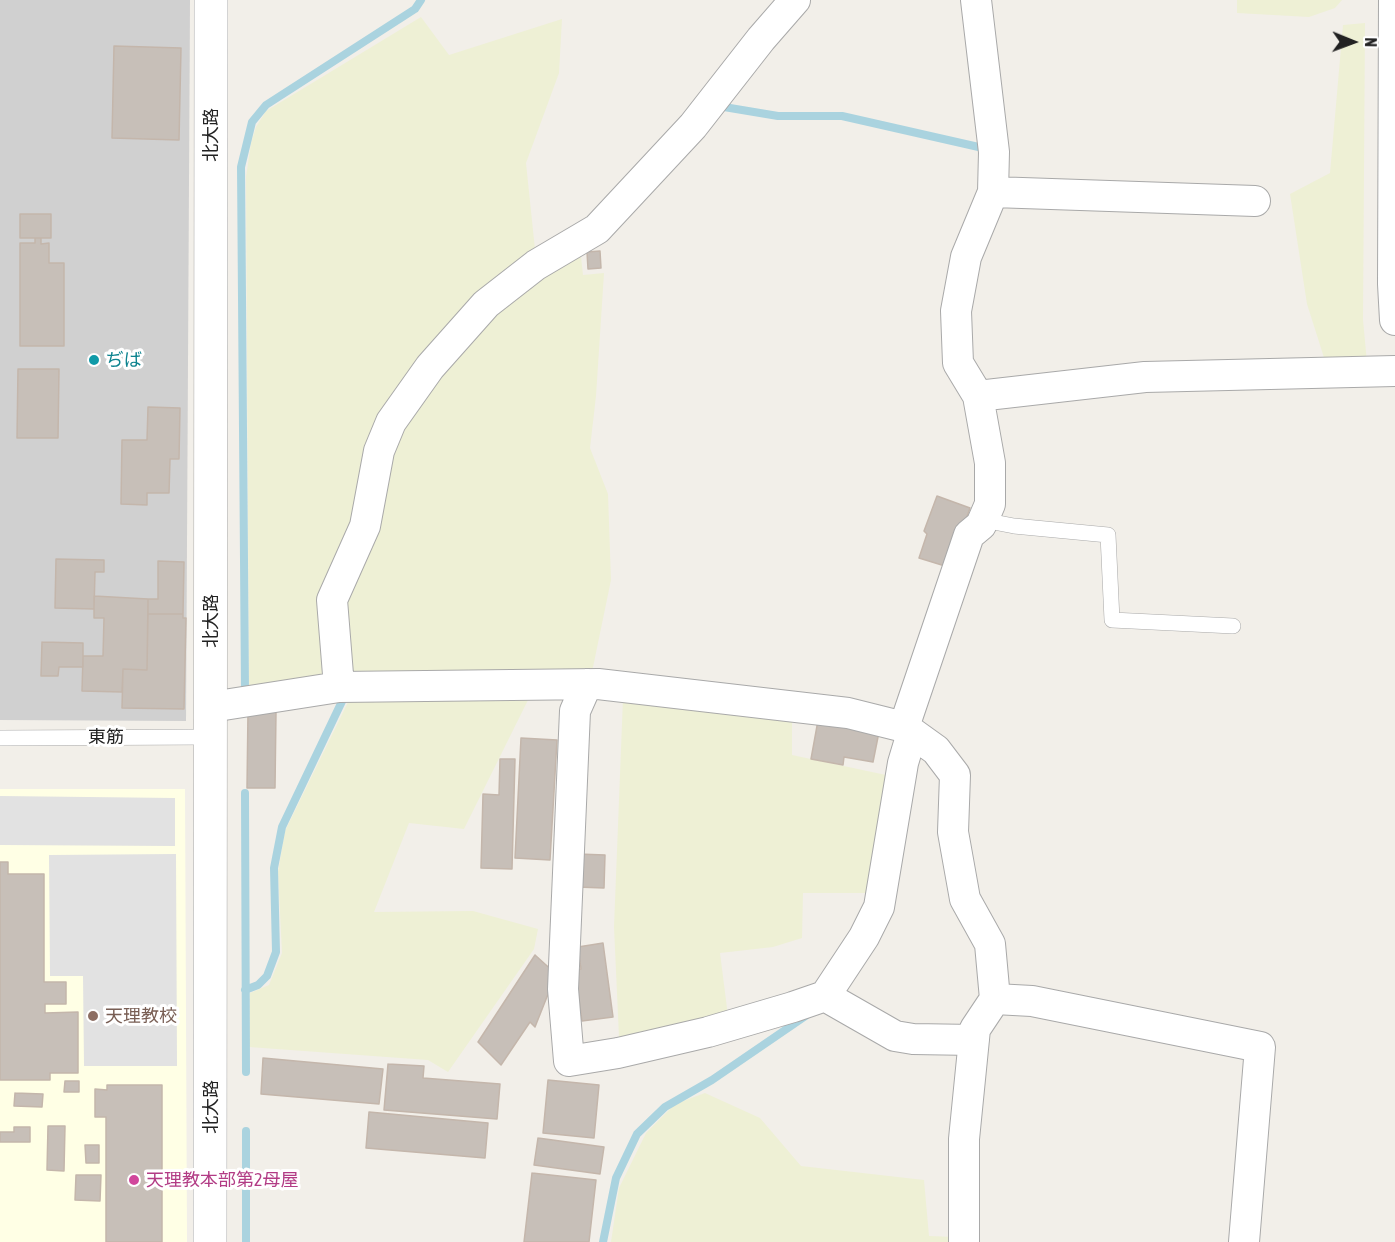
<!DOCTYPE html>
<meta charset="utf-8">
<style>
body{margin:0}
#map{position:relative;width:1395px;height:1242px;overflow:hidden;background:#f2efe9;font-family:"Asap Condensed",sans-serif}
canvas{display:block}
.north{position:absolute;left:1323px;top:12px;width:60px;height:60px;-webkit-text-stroke:4px #fff;paint-order:stroke;rotate:91deg;font-size:16px;font-weight:700;line-height:24px;text-align:center;color:#222}
.north::after{content:'';display:block;margin:auto;width:21px;height:27px;background:#222;clip-path:polygon(50% 0,100% 100%,50% 72%,0 100%)}
</style>
<div id="map">
<canvas width="1395" height="1242"></canvas>
<div class="north">N</div>
</div>
<script>
const c = document.querySelector('canvas').getContext('2d');
c.lineJoin = 'round';
function fillPath(path, color) { c.fillStyle = color; c.fill(path, 'evenodd'); }
const toPath = rows => new Path2D(rows.map(r => 'M' + r).join(''));
function trace(path, color, width, dash) { c.strokeStyle = color; c.lineWidth = width; c.lineCap = dash ? 'butt' : 'round'; c.setLineDash(dash || []); c.stroke(path); }
function drawText(font, color, halo, rows, align = 'center') {
  c.font = font + ' "Asap Condensed","Noto Sans JP",sans-serif'; c.lineWidth = 6; c.setLineDash([]); c.textBaseline = 'middle'; c.strokeStyle = halo; c.fillStyle = color; for (const [text, x, y, turn = 0] of rows) {
    c.save(); c.translate(x, y); c.rotate((+turn || 0) * Math.PI / 180); c.textAlign = isNaN(turn) ? turn : align; if (halo) c.strokeText(text, 0, 0); c.fillText(text, 0, 0); c.restore();
  }
}
const education = toPath([
 [0,789,185,789,187,1242,0,1242]
]);
const religious = toPath([
 [0,0,190,0,186,721,0,720]
]);
const farmland = toPath([
 [1237,0,1342,0,1335,8,1309,17,1237,13],
 [421,17,449,55,562,19,559,73,526,163,536,259,369,466,332,683,249,689,246,177,251,143,256,127,266,111],
 [1365,23,1363,320,1367,363,1327,367,1307,304,1290,194,1330,173,1343,25],
 [581,257,583,275,604,273,596,396,590,448,608,494,611,580,592,672,350,681,346,605,392,441,429,383,522,288,570,259],
 [531,694,464,829,409,823,374,912,473,911,538,929,534,949,448,1072,428,1060,249,1047,250,993,269,985,282,953,278,872,285,831,350,698],
 [623,698,792,717,792,755,886,775,868,893,803,893,802,938,773,947,720,953,728,1016,619,1037,614,927],
 [705,1093,760,1118,801,1166,924,1180,929,1236,955,1237,955,1242,611,1242,619,1188,646,1133,675,1104]
]);
const parking = toPath([
 [0,796,175,798,175,846,0,845],
 [176,854,177,1066,84,1066,83,976,50,976,49,855]
]);
const stream = toPath([
 [718,106,778,116,842,116,983,148,987,151],
 [245,691,241,167,252,122,266,105,415,9,421,0],
 [245,793,246,1072],
 [245,990,258,985,267,976,276,952,274,868,282,827,345,695],
 [246,1131,246,1242],
 [603,1242,616,1178,637,1134,665,1107,712,1080,807,1015]
]);
const building = toPath([
 [114,46,181,48,179,140,112,138,114,46],
 [20,214,51,214,51,238,20,238,20,214],
 [35,238,41,238,41,244,49,243,49,263,64,263,64,346,20,346,20,243,35,243,35,238],
 [600,251,601,268,588,269,587,252,600,251],
 [18,369,59,369,58,438,17,438,18,369],
 [148,407,180,408,179,459,170,459,169,493,147,493,147,505,121,504,122,440,147,440,148,407],
 [937,496,970,508,952,559,945,566,919,558,927,534,924,531,937,496],
 [56,559,104,560,104,572,95,572,94,609,55,608,56,559],
 [158,561,184,562,183,614,148,614,148,599,158,599,158,561],
 [94,596,148,599,147,670,123,669,122,692,82,691,83,656,103,656,104,618,94,618,94,596],
 [148,614,183,614,183,618,186,618,184,709,122,708,123,669,147,670,148,614],
 [42,642,83,643,83,667,59,667,58,676,41,676,42,642],
 [248,711,276,712,275,788,247,788,248,711],
 [819,715,880,727,873,762,844,757,843,765,811,759,819,715],
 [521,738,557,740,550,860,515,858,521,738],
 [500,759,515,759,512,869,481,868,483,794,499,795,500,759],
 [578,854,605,855,604,888,577,887,578,854],
 [0,862,8,862,8,874,44,874,44,982,66,982,66,1004,45,1004,45,1013,78,1012,78,1073,50,1073,50,1080,0,1080,0,862],
 [603,943,613,1017,582,1021,575,970,581,969,578,947,603,943],
 [535,955,556,974,535,1027,530,1022,501,1065,478,1042,535,955],
 [263,1058,383,1069,379,1104,261,1094,263,1058],
 [388,1064,424,1066,423,1078,500,1084,497,1119,384,1110,388,1064],
 [548,1080,599,1085,594,1138,543,1133,548,1080],
 [65,1081,79,1081,79,1092,64,1092,65,1081],
 [107,1085,162,1085,162,1242,106,1242,106,1117,95,1117,95,1089,107,1090,107,1085],
 [15,1093,43,1094,42,1107,14,1106,15,1093],
 [369,1112,488,1123,485,1158,366,1148,369,1112],
 [48,1126,65,1126,64,1171,47,1170,48,1126],
 [14,1127,30,1127,30,1142,0,1142,0,1132,14,1132,14,1127],
 [538,1138,604,1147,600,1174,534,1165,538,1138],
 [85,1145,99,1145,99,1163,86,1163,85,1145],
 [532,1173,596,1180,589,1242,524,1242,532,1173],
 [76,1175,101,1175,100,1201,75,1200,76,1175]
]);
const service = toPath([
 [983,520,1014,526,1108,535,1112,620,1233,626],
 [0,738,212,737]
]);
const minor = toPath([
 [1394,0,1393,284,1395,320],
 [993,192,1255,201],
 [978,396,1145,377,1395,371],
 [587,684,575,711,563,989,569,1061,618,1053,708,1032,793,1007,825,996,864,937,879,907,903,763,912,733],
 [339,687,332,600,365,526,379,451,391,422,430,367,486,304,536,265,597,229,693,126,761,39,795,0],
 [211,707,339,687,598,684,848,713,904,727,936,750,955,775,953,832,965,899,990,944,995,999,975,1029,964,1139,964,1242],
 [904,727,969,535,981,525,990,504,990,463,978,396,958,363,956,311,966,257,993,192,994,152,976,0],
 [825,996,895,1036,913,1039,974,1040],
 [995,999,1032,1001,1260,1047,1244,1242]
]);
const tertiary = toPath([
 [210,1242,211,0]
]);
const markers = [
 [94,360,6,"#0f9aa8"],
 [93,1016,6,"#8d6e63"],
 [134,1180,6,"#d1479c"]
];
const streetNames = [
 ["北大路",211,135,-90],
 ["北大路",211,621,-90],
 ["東筋",106,737],
 ["北大路",211,1107,-90]
];
const cultureNames = [
 ["ぢば",106,360]
];
const educationNames = [
 ["天理教校",105,1016]
];
const hotelNames = [
 ["天理教本部第2母屋",146,1180]
];
fillPath(education, '#ffffe5');
fillPath(religious, '#d0d0d0');
fillPath(farmland, '#eef0d5');
fillPath(parking, '#e2e2e2');
trace(stream, '#aad3df', 8);
fillPath(building, '#c7bfb8');
trace(building, '#c4b6ab', 1.5);
trace(service, '#a9a9a9', 16);
trace(minor, '#a9a9a9', 32);
trace(tertiary, '#a9a9a9', 34);
trace(service, '#fff', 15);
trace(minor, '#fff', 30);
trace(tertiary, '#fff', 33);
for (const [x, y, r, color] of markers) { const dot = new Path2D(); dot.arc(x, y, r, 0, 2 * Math.PI); c.fillStyle = color; c.fill(dot); trace(dot, '#fff', 2); }
drawText('18px', '#222', '#fff', streetNames);
drawText('18px', '#0d838f', '#fff', cultureNames, 'left');
drawText('18px', '#785e54', '#fff', educationNames, 'left');
drawText('18px', '#b23c85', '#fff', hotelNames, 'left');
</script>
